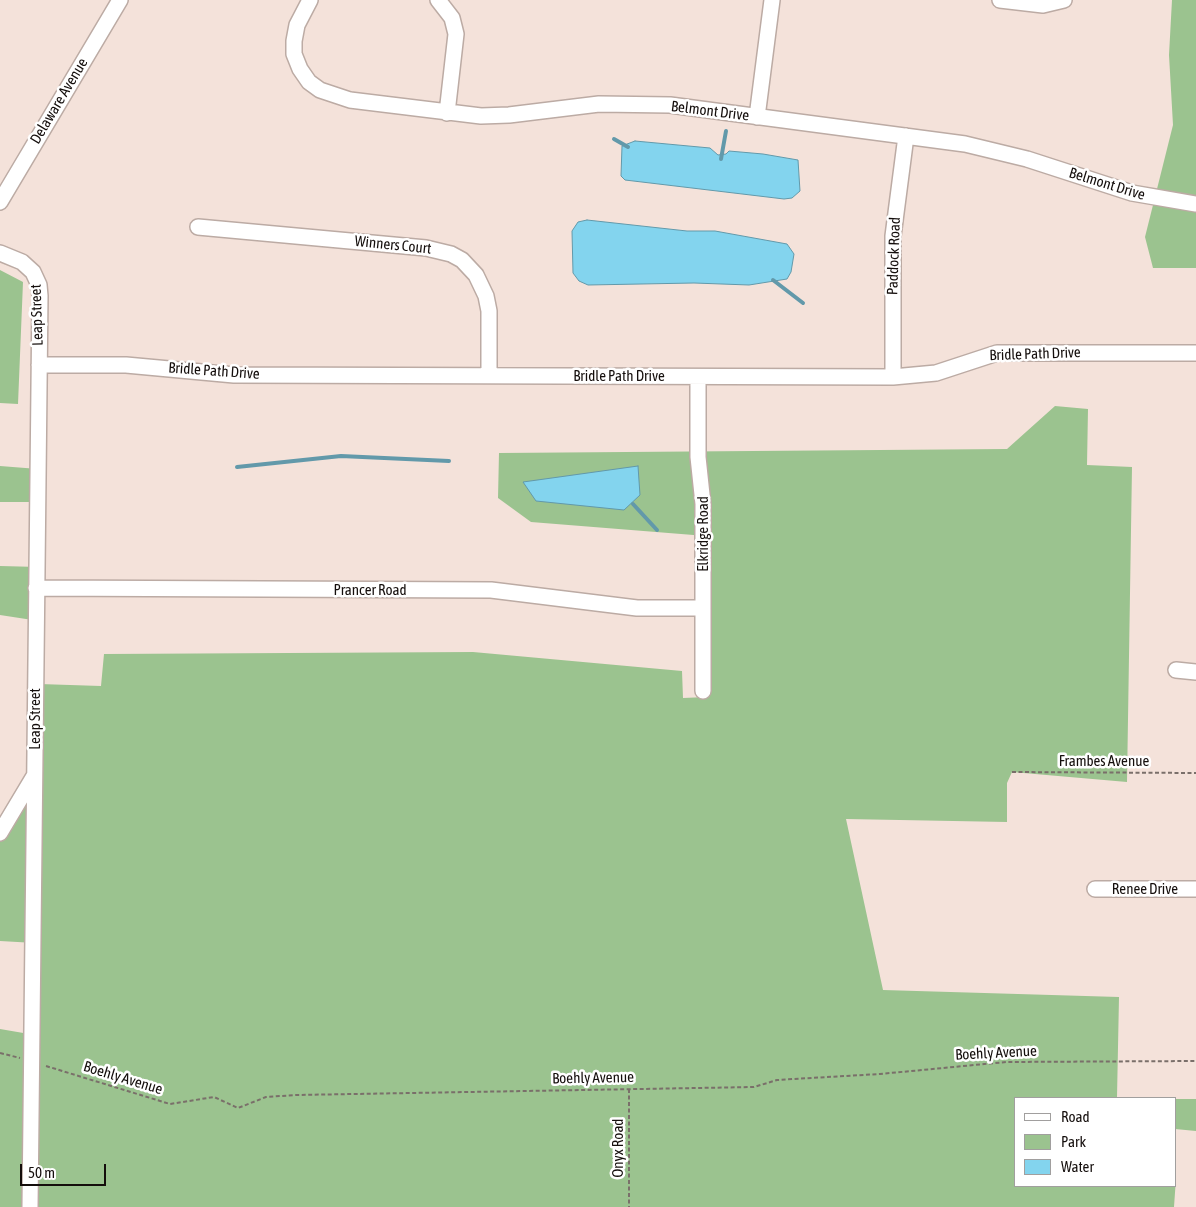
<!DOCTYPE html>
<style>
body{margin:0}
#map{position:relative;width:1196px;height:1207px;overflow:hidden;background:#f4e2da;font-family:"Asap Condensed",sans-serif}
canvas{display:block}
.legend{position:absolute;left:1014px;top:1097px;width:162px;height:90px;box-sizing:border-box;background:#fff;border:1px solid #a19f9e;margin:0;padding:6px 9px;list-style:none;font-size:15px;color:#140e0c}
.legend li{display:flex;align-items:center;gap:10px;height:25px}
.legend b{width:25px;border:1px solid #a19f9e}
.scale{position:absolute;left:20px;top:1164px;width:86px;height:22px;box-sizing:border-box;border:2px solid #140e0c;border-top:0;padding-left:6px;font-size:15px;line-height:18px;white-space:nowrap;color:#140e0c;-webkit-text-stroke:4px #fff;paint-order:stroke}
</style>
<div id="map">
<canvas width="1196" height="1207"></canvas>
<ul class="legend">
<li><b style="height:6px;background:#fff"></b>Road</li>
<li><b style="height:14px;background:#9bc38f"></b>Park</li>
<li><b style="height:14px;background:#83d4ee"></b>Water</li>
</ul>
<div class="scale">50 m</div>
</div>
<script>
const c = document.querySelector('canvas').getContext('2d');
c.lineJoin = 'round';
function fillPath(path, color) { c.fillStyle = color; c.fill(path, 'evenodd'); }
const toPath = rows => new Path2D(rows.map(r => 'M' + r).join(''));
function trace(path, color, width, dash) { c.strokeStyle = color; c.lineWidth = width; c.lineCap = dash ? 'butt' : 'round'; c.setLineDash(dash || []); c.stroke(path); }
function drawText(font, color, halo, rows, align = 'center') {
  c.font = font + ' "Asap Condensed",sans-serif'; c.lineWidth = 5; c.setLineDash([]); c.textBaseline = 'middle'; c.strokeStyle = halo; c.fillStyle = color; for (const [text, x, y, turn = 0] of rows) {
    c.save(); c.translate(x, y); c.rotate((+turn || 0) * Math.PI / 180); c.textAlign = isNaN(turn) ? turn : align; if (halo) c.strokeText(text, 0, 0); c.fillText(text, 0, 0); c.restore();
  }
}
const green = toPath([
 [1172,0,1196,0,1196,268,1153,268,1145,237,1173,125,1169,55],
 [0,270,23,282,18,404,0,403],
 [1055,406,1088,409,1087,465,1132,467,1127,782,1012,772,1007,783,1007,822,846,819,883,990,1119,997,1117,1097,1151,1098,1015,1098,1015,1186,1175,1186,1176,1178,1174,1207,0,1207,0,1029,35,1035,35,943,0,941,0,832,38,769,39,684,101,686,104,654,473,652,682,671,683,698,707,697,706,536,531,522,498,498,499,453,1007,449],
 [0,466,38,469,39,502,0,502],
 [0,566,39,567,39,621,0,615],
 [1175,1099,1196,1099,1196,1131,1175,1129]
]);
const water = toPath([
 [635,141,710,148,718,155,726,154,729,151,763,154,798,160,800,191,792,198,784,199,625,180,621,176,622,146,635,141],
 [587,220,687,231,715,231,787,244,794,254,791,272,787,279,749,285,694,283,588,285,579,281,573,273,572,231,578,222,587,220],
 [638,466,640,495,624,510,536,501,523,482,638,466]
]);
const stream = toPath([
 [614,139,628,147],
 [721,159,726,131],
 [773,280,803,303],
 [237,467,341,456,449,461],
 [633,504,657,530]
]);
const path = toPath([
 [1012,772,1196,773],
 [0,1053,20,1058],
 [46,1066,170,1104,214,1097,238,1108,266,1097,297,1095,754,1087,777,1080,880,1074,1006,1062,1196,1061],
 [629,1089,629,1207]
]);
const minor = toPath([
 [310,0,297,25,294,41,294,54,300,69,309,82,320,90,350,100,481,116,509,115,599,104,670,105,965,144,1027,159,1132,193,1196,204],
 [438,0,452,18,456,34,447,113],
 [1000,0,1043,5,1064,0],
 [757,117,772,0],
 [0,202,120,0],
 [198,227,426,248,451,254,462,260,476,275,486,296,489,311,489,376],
 [0,253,22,262,33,272,39,285,40,296,30,1207],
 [39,365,126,365,234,375,893,377,936,373,997,353,1196,353],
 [698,377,698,457,703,504,703,691],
 [893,377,893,236,906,136],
 [36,588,491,590,637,608,703,608],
 [1176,670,1196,672],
 [0,833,34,776],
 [1095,889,1196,889]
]);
const streetNames = [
 ["Delaware Avenue",59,101,-59],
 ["Belmont Drive",710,111,7],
 ["Belmont Drive",1107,184,17],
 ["Winners Court",393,245,6],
 ["Paddock Road",894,256,-88],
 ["Leap Street",37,315,-92],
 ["Bridle Path Drive",1035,354,-2],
 ["Bridle Path Drive",214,371,4],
 ["Bridle Path Drive",619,376],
 ["Elkridge Road",703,534,-90],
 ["Prancer Road",370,590],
 ["Leap Street",35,719,-90],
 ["Frambes Avenue",1104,761],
 ["Renee Drive",1145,889],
 ["Boehly Avenue",996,1053,-3],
 ["Boehly Avenue",123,1078,17],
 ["Boehly Avenue",593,1078,-1],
 ["Onyx Road",618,1148,-90]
];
fillPath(green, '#9bc38f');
fillPath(water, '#83d4ee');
trace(water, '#6299aa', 1);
trace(stream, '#6299aa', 4);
trace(minor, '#bcaba4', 18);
trace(path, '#7a6f6a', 2, [4, 2.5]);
trace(minor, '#fff', 15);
drawText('15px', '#140e0c', '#fff', streetNames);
</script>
